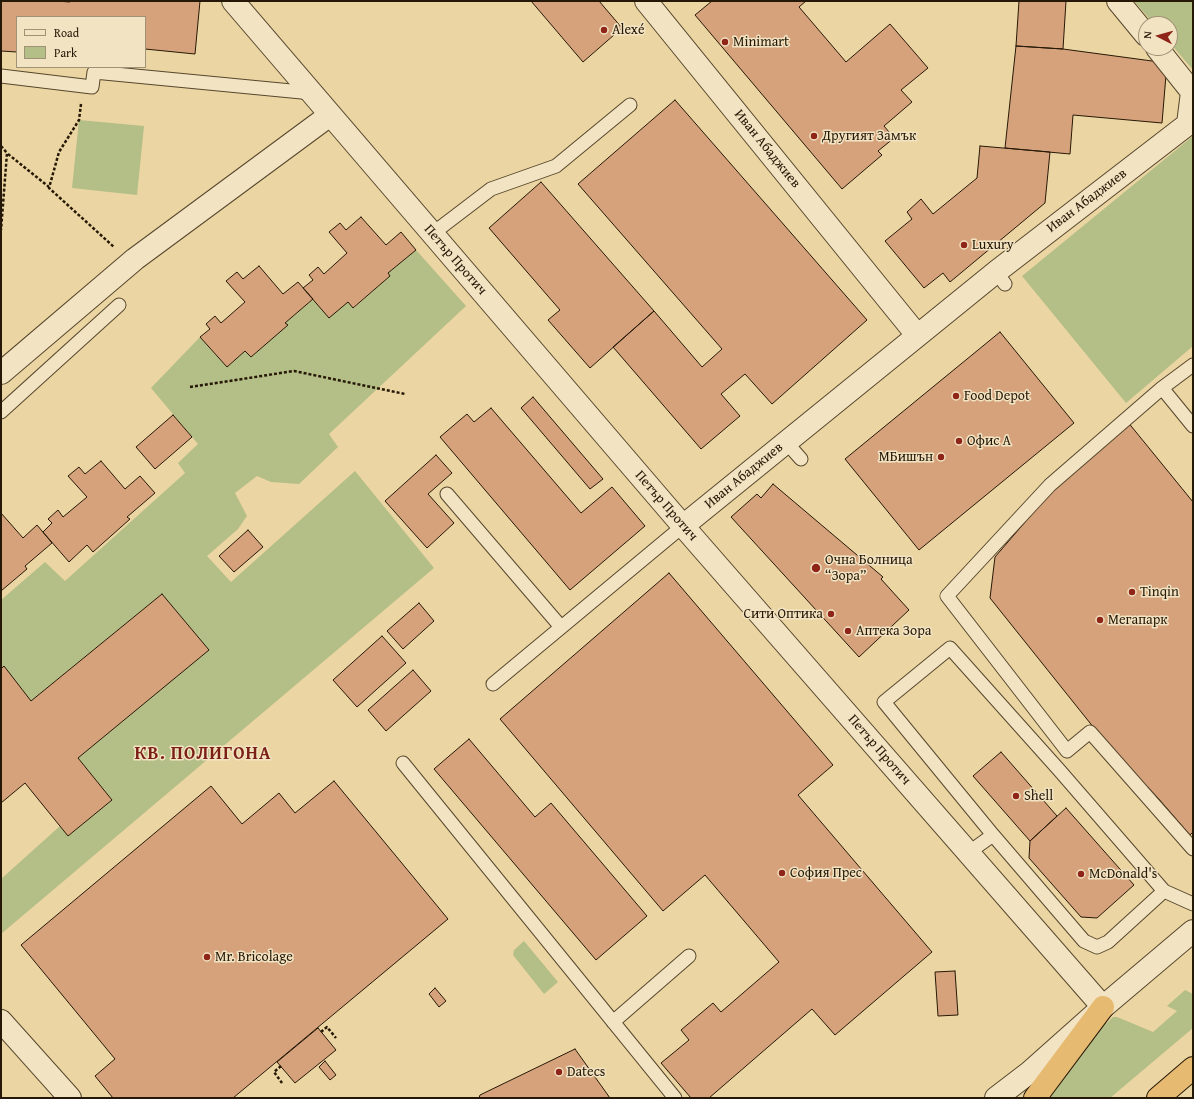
<!DOCTYPE html>
<meta charset="utf-8">
<style>
body{margin:0}
#map{position:relative;width:1194px;height:1099px;overflow:hidden;background:#ebd5a2;font-family:"Gentium Book Plus",serif}
canvas{display:block}
.frame{position:absolute;inset:0;border:2px solid #261806;pointer-events:none}
.legend{position:absolute;left:16px;top:16px;width:130px;height:52px;box-sizing:border-box;background:#f2e4c3;border:1px solid #a09277;margin:0;padding:5px 7px;list-style:none;font-size:12px;color:#261806}
.legend li{display:flex;align-items:center;gap:8px;height:20px}
.legend b{width:20px;border:1px solid #a09277}
.north{position:absolute;left:1138px;top:16px;width:40px;height:40px;box-sizing:border-box;background:#f2e4c3;border:1px solid #a09277;border-radius:50%;rotate:276deg;font-size:11px;font-weight:700;line-height:16px;text-align:center;color:#261806}
.north::after{content:'';display:block;margin:auto;width:14px;height:18px;background:#8f2418;clip-path:polygon(50% 0,100% 100%,50% 72%,0 100%)}
</style>
<div id="map">
<canvas width="1194" height="1099"></canvas>
<div class="frame"></div>
<ul class="legend">
<li><b style="height:5px;background:#f2e4c3"></b>Road</li>
<li><b style="height:11px;background:#b4be87"></b>Park</li>
</ul>
<div class="north">N</div>
</div>
<script>
const c = document.querySelector('canvas').getContext('2d');
c.lineJoin = 'round';
function fillPath(path, color) { c.fillStyle = color; c.fill(path, 'evenodd'); }
const toPath = rows => new Path2D(rows.map(r => 'M' + r).join(''));
function trace(path, color, width, dash) { c.strokeStyle = color; c.lineWidth = width; c.lineCap = dash ? 'butt' : 'round'; c.setLineDash(dash || []); c.stroke(path); }
function drawText(font, color, halo, rows, align = 'center') {
  c.font = font + ' "Gentium Book Plus",serif'; c.lineWidth = 3; c.setLineDash([]); c.textBaseline = 'middle'; c.strokeStyle = halo; c.fillStyle = color; for (const [text, x, y, turn = 0] of rows) {
    c.save(); c.translate(x, y); c.rotate((+turn || 0) * Math.PI / 180); c.textAlign = isNaN(turn) ? turn : align; if (halo) c.strokeText(text, 0, 0); c.fillText(text, 0, 0); c.restore();
  }
}
const green = toPath([
 [1134,1,1191,1,1193,3,1193,70,1170,43,1170,24,1154,24],
 [79,120,144,126,137,195,72,188],
 [1193,136,1193,346,1126,403,1022,276],
 [416,250,466,306,329,434,338,447,299,484,271,482,257,476,235,493,247,516,238,529,207,556,231,582,355,471,434,568,1,934,1,879,60,826,68,836,112,800,78,758,208,650,162,594,31,701,4,667,1,669,1,600,45,562,65,581,185,473,178,463,198,444,151,388,200,337,227,367,245,351,251,357,287,325,285,323,313,299,348,302,354,308,390,276,388,273],
 [524,941,558,982,544,994,513,955,514,950],
 [1185,990,1193,994,1193,1028,1110,1098,1046,1098,1095,1034,1113,1017,1117,1017,1153,1032,1177,1011,1167,1006]
]);
const building = toPath([
 [1,1,56,1,70,2,70,1,200,1,195,54,145,49,145,17,17,17,17,52,1,51,1,1],
 [531,1,599,1,622,28,583,62,531,1],
 [712,1,806,1,799,7,846,62,890,24,928,68,901,90,912,102,884,126,894,138,878,151,882,155,842,189,695,15,712,1],
 [1019,1,1066,1,1063,49,1016,46,1019,1],
 [1016,46,1063,49,1167,63,1162,123,1073,115,1070,154,1005,148,1016,46],
 [675,100,867,320,772,404,745,374,721,394,740,416,701,449,613,347,654,311,702,367,722,349,578,184,675,100],
 [980,146,1050,152,1045,203,950,282,943,273,924,288,885,241,912,219,907,212,921,199,933,214,977,178,980,146],
 [541,182,654,311,590,368,548,320,560,310,489,228,541,182],
 [361,217,386,245,401,232,416,250,388,273,390,276,353,308,348,302,329,318,303,288,313,280,309,275,318,267,324,274,347,253,329,232,340,223,346,230,361,217],
 [259,266,283,294,298,282,313,299,285,323,288,325,251,357,245,351,227,367,200,337,210,329,206,324,215,316,221,323,245,302,226,281,237,272,243,279,259,266],
 [1000,332,1074,423,919,550,845,459,1000,332],
 [533,397,603,479,590,489,521,408,533,397],
 [491,408,581,513,612,487,645,526,570,590,440,437,467,414,474,422,491,408],
 [173,415,192,437,155,469,136,447,173,415],
 [1127,421,1193,502,1193,832,1190,835,1158,798,1106,743,990,598,995,557,1063,478,1127,421],
 [436,455,452,473,428,494,454,523,427,548,385,501,436,455],
 [101,461,125,489,140,476,155,493,127,517,130,519,93,552,87,545,69,562,43,532,52,523,48,519,58,510,63,517,87,497,68,476,79,467,85,474,101,461],
 [773,484,883,577,881,579,909,610,859,657,731,517,757,494,761,498,773,484],
 [1,513,23,538,37,525,52,543,25,566,27,569,1,591,1,513],
 [248,530,263,547,234,572,219,556,248,530],
 [669,573,833,765,798,795,932,952,835,1035,812,1009,709,1098,691,1098,661,1063,689,1040,681,1030,713,1003,721,1012,779,962,705,875,663,911,500,719,669,573],
 [162,594,209,650,78,758,112,800,68,836,25,783,1,803,1,669,4,666,31,701,162,594],
 [419,603,434,621,403,649,387,631,419,603],
 [382,636,406,663,357,707,333,680,382,636],
 [413,670,431,691,386,731,368,710,413,670],
 [469,739,535,817,551,803,647,916,596,960,434,769,469,739],
 [1001,752,1057,816,1030,841,973,776,1001,752],
 [334,781,448,919,233,1098,113,1098,95,1076,115,1059,21,945,211,786,242,824,279,793,295,813,334,781],
 [1066,808,1134,885,1097,918,1081,917,1029,858,1030,841,1066,808],
 [955,971,958,1015,938,1016,935,972,955,971],
 [435,988,446,1001,439,1007,429,994,435,988],
 [318,1028,336,1050,295,1083,277,1062,318,1028],
 [575,1049,610,1098,479,1098,480,1095,575,1049],
 [325,1061,336,1075,330,1080,319,1067,325,1061]
]);
const path = toPath([
 [81,104,79,120,59,152,49,188,114,247],
 [1,146,7,153,1,230],
 [8,154,49,187],
 [190,387,294,371,405,394],
 [321,1032,327,1027,336,1038],
 [281,1066,274,1072,282,1083]
]);
const lane = toPath([
 [1,76,92,87,94,72,312,93],
 [432,234,491,189,556,166,630,105],
 [996,272,1005,284],
 [1193,365,1162,388,1050,485,947,596,1067,751,1090,732,1193,849],
 [1162,388,1193,426],
 [1,412,119,305],
 [786,442,801,459],
 [447,494,561,627],
 [493,684,683,526],
 [403,763,675,1098],
 [968,853,993,835],
 [1164,891,1108,942,1097,947,1084,941,993,835,884,702,950,648,1060,771,1164,891,1193,904],
 [613,1022,689,956]
]);
const street = toPath([
 [233,1,683,526,1103,1007],
 [646,1,917,335],
 [1118,1,1146,35],
 [1,373,135,259,330,115],
 [683,526,996,272,1188,124,1192,92,1157,48],
 [1,1021,70,1098],
 [996,1098,1030,1072,1103,1007,1193,931]
]);
const highway = toPath([
 [1035,1098,1103,1007],
 [1158,1098,1193,1068]
]);
const markers = [
 [604,30,4,"#8f2418"],
 [725,42,4,"#8f2418"],
 [814,136,4,"#8f2418"],
 [964,245,4,"#8f2418"],
 [956,396,4,"#8f2418"],
 [959,441,4,"#8f2418"],
 [941,457,4,"#8f2418"],
 [816,568,5,"#8f2418"],
 [1132,592,4,"#8f2418"],
 [831,614,4,"#8f2418"],
 [1100,620,4,"#8f2418"],
 [848,631,4,"#8f2418"],
 [1016,796,4,"#8f2418"],
 [782,873,4,"#8f2418"],
 [1081,874,4,"#8f2418"],
 [207,957,4,"#8f2418"],
 [559,1072,4,"#8f2418"]
];
const poiNames = [
 ["Alexé",612,30],
 ["Minimart",733,42],
 ["Другият Замък",822,136],
 ["Luxury",972,245],
 ["Food Depot",964,396],
 ["Офис А",967,441],
 ["МБишън",933,457,"right"],
 ["Очна Болница",825,560],
 ["“Зора”",825,576],
 ["Tinqin",1140,592],
 ["Сити Оптика",823,614,"right"],
 ["Мегапарк",1108,620],
 ["Аптека Зора",856,631],
 ["Shell",1024,796],
 ["София Прес",790,873],
 ["McDonald's",1089,874],
 ["Mr. Bricolage",215,957],
 ["Datecs",567,1072]
];
const streetNames = [
 ["Иван Абаджиев",767,149,51],
 ["Иван Абаджиев",1087,201,-37],
 ["Петър Протич",455,260,49],
 ["Иван Абаджиев",744,476,-39],
 ["Петър Протич",666,506,49],
 ["Петър Протич",879,750,49]
];
const districtNames = [
 ["КВ. ПОЛИГОНА",203,754]
];
fillPath(green, '#b4be87');
fillPath(building, '#d6a27c');
trace(building, '#261806', 1);
trace(lane, '#57472d', 15);
trace(street, '#57472d', 24);
trace(highway, '#261806', 24);
trace(path, '#261806', 2.5, [3, 2]);
trace(lane, '#f2e4c3', 13);
trace(street, '#f2e4c3', 22);
trace(highway, '#e6ba71', 22);
for (const [x, y, r, color] of markers) { const dot = new Path2D(); dot.arc(x, y, r, 0, 2 * Math.PI); c.fillStyle = color; c.fill(dot); trace(dot, '#f2e4c3', 1.5); }
drawText('14px', '#261806', '#f2e4c3', poiNames, 'left');
drawText('14px', '#261806', '#f2e4c3', streetNames);
c.letterSpacing = '1px';
drawText('bold 18px', '#7a1f14', '#f2e4c3', districtNames);
c.letterSpacing = '0px';
</script>
